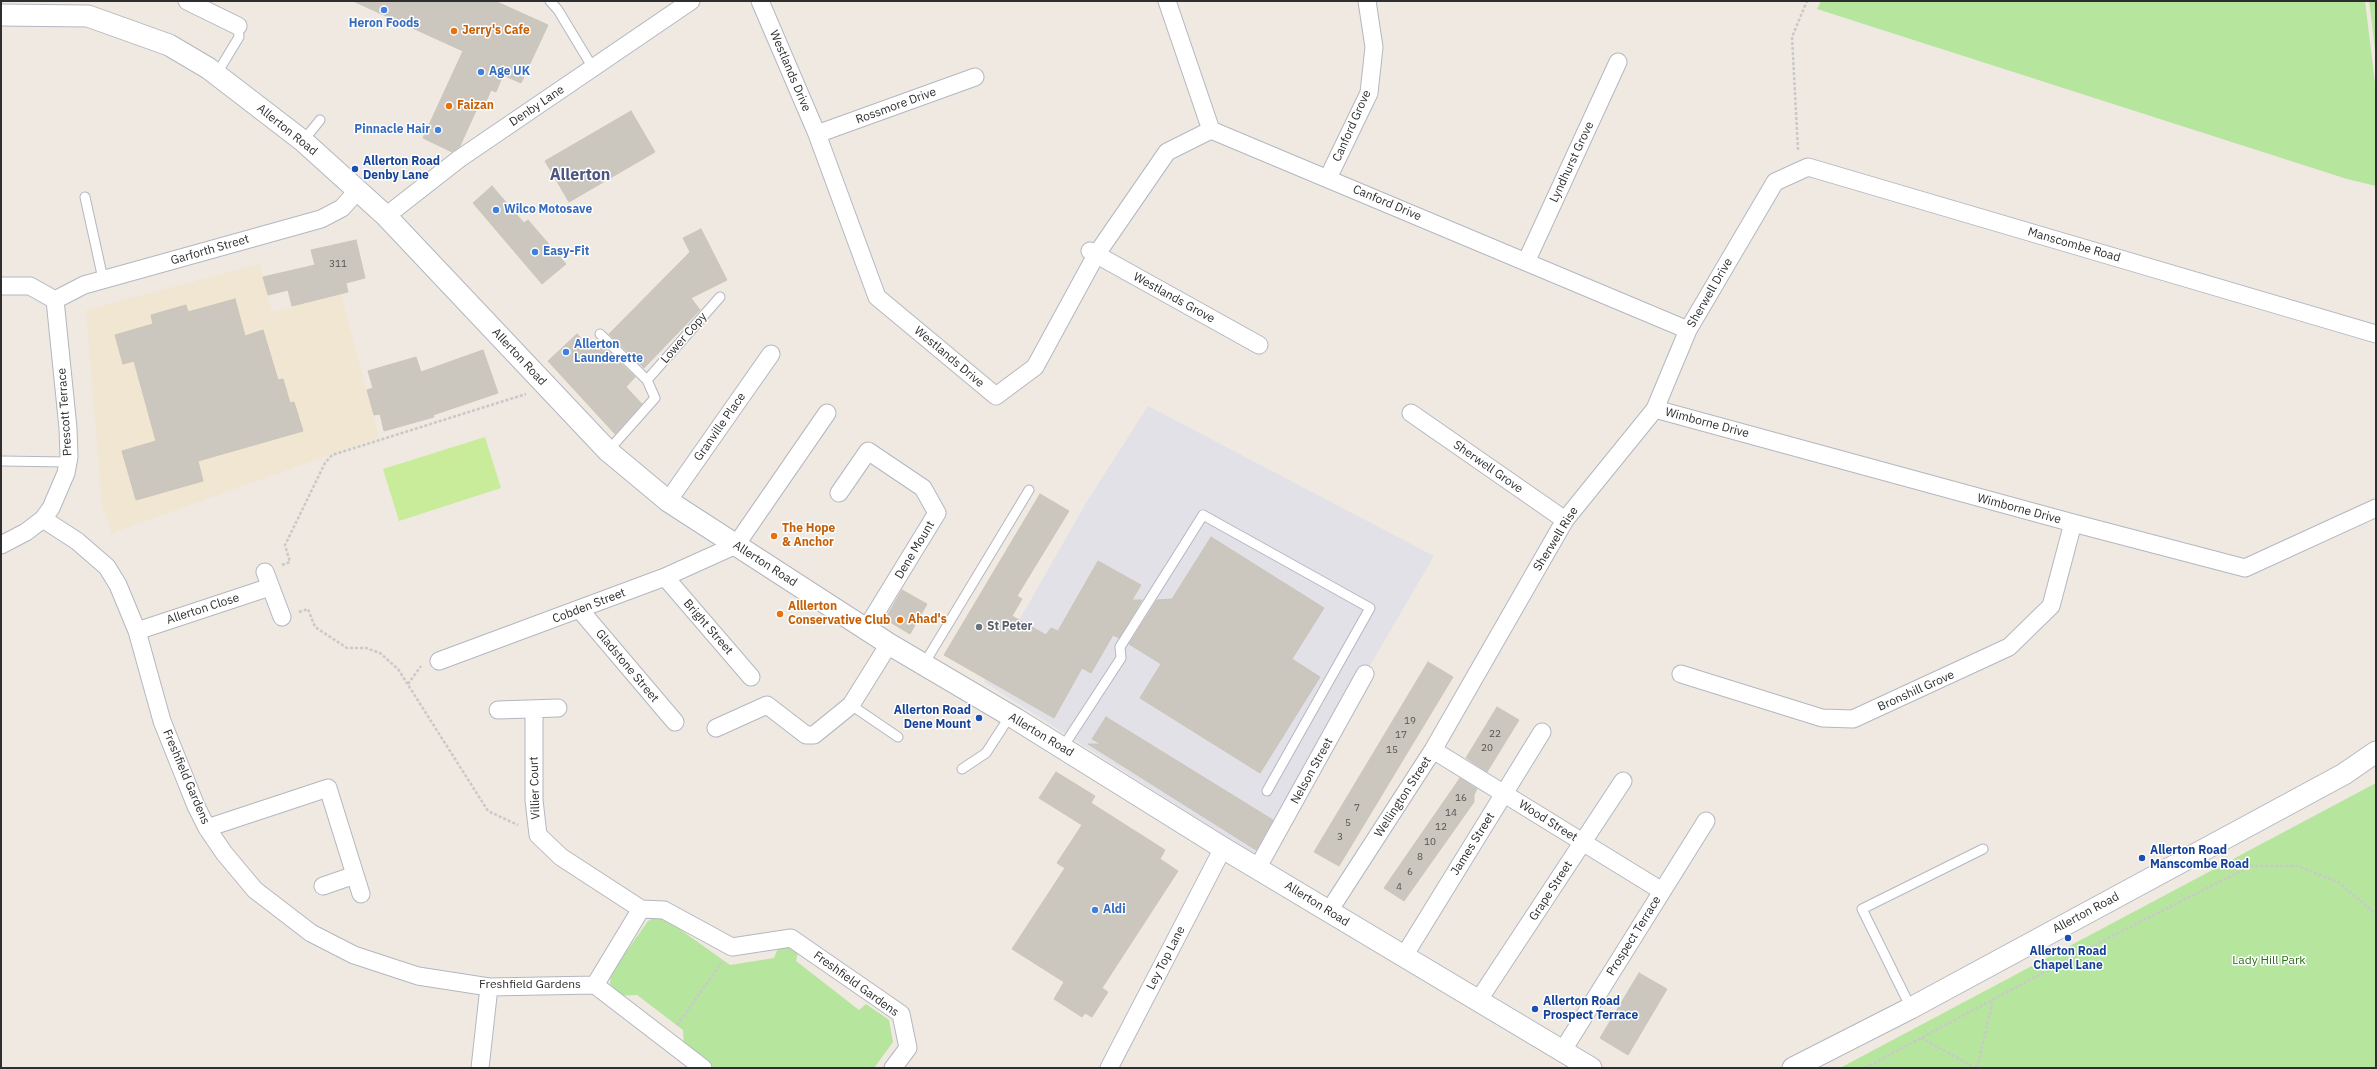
<!DOCTYPE html>
<style>
body{margin:0}
#map{position:relative;width:2377px;height:1069px;overflow:hidden;background:#efe9e1;font-family:"IBM Plex Sans",sans-serif}
canvas{display:block}
.frame{position:absolute;inset:0;border:2px solid #2e2e2e;pointer-events:none}
</style>
<div id="map">
<canvas width="2377" height="1069"></canvas>
<div class="frame"></div>
</div>
<script>
const c = document.querySelector('canvas').getContext('2d');
c.lineJoin = 'round';
function fillPath(path, color) { c.fillStyle = color; c.fill(path, 'evenodd'); }
const toPath = rows => new Path2D(rows.map(r => 'M' + r).join(''));
function trace(path, color, width, dash) { c.strokeStyle = color; c.lineWidth = width; c.lineCap = dash ? 'butt' : 'round'; c.setLineDash(dash || []); c.stroke(path); }
function drawText(font, color, halo, rows, align = 'center') {
  c.font = font + ' "IBM Plex Sans",sans-serif'; c.lineWidth = 3; c.setLineDash([]); c.textBaseline = 'middle'; c.strokeStyle = halo; c.fillStyle = color; for (const [text, x, y, turn = 0] of rows) {
    c.save(); c.translate(x, y); c.rotate((+turn || 0) * Math.PI / 180); c.textAlign = isNaN(turn) ? turn : align; if (halo) c.strokeText(text, 0, 0); c.fillText(text, 0, 0); c.restore();
  }
}
const industrial = toPath([
 [1148,406,1434,556,1258,857,984,682,1086,503]
]);
const education = toPath([
 [260,264,271,312,341,295,379,437,112,533,102,504,86,310]
]);
const green = toPath([
 [1821,1,2365,1,2376,91,2376,186,2347,179,1817,9],
 [2369,1,2376,1,2376,59,2372,24],
 [2376,783,2376,1068,1840,1068],
 [655,917,664,918,730,965,774,958,778,948,785,946,798,953,796,961,859,1010,866,1004,889,1020,893,1042,874,1068,714,1068,684,1046,683,1030,637,995,618,996,610,984,611,973,648,921]
]);
const pitch = toPath([
 [485,437,501,488,399,521,383,469]
]);
const building = toPath([
 [353,1,495,1,548,25,521,83,503,75,496,92,491,90,484,106,479,104,460,146,452,152,423,138,463,51,353,1],
 [631,111,655,152,569,202,545,161,631,111],
 [492,186,524,223,528,220,566,264,542,284,473,203,492,186],
 [701,229,727,280,691,298,700,310,644,368,609,334,690,252,683,238,701,229],
 [356,240,365,278,346,283,348,292,292,306,288,290,268,295,263,277,315,265,311,250,356,240],
 [235,299,245,336,263,330,278,380,283,379,290,403,294,402,303,431,198,461,203,481,136,500,122,451,156,441,134,361,123,364,115,335,153,324,151,315,186,305,188,312,235,299],
 [577,334,592,350,600,343,635,377,626,387,642,404,615,434,548,361,577,334],
 [483,350,498,393,433,415,434,417,384,431,380,414,374,415,367,390,373,388,368,371,416,357,421,372,483,350],
 [1040,494,1069,511,1017,596,1022,599,1012,616,1046,635,1051,628,1058,631,1098,561,1141,585,1132,600,1142,600,1119,638,1113,635,1091,673,1082,668,1054,718,944,655,1040,494],
 [1211,537,1324,608,1292,659,1320,677,1260,773,1140,698,1161,664,1129,644,1157,600,1172,599,1211,537],
 [902,590,927,604,910,634,885,619,902,590],
 [1428,662,1453,677,1339,866,1314,852,1428,662],
 [1497,707,1519,720,1487,772,1466,758,1497,707],
 [1106,717,1273,820,1256,850,1088,744,1101,744,1092,739,1106,717],
 [1056,772,1095,796,1091,803,1165,850,1160,859,1178,871,1102,988,1108,992,1092,1017,1085,1013,1082,1017,1054,999,1064,982,1012,949,1065,868,1057,863,1082,825,1039,798,1056,772],
 [1460,778,1477,789,1474,795,1474,802,1404,901,1384,888,1460,778],
 [1639,973,1667,989,1628,1055,1600,1038,1639,973]
]);
const path = toPath([
 [1798,150,1792,37,1807,1],
 [282,565,290,562,285,545,325,463,332,455,526,394],
 [299,612,308,609,315,627,347,648,366,648,380,653,398,669,488,811,518,825],
 [408,684,421,666],
 [677,1025,722,962],
 [1921,1038,1976,1068],
 [1865,1068,2110,937,2251,866,2297,866,2338,882,2376,914],
 [1977,1068,1993,1000]
]);
const service = toPath([
 [550,1,558,10,593,68],
 [216,75,239,37,238,26],
 [303,141,320,120],
 [85,197,103,279],
 [600,334,647,380,655,398,608,451],
 [647,380,720,297],
 [1,461,68,462],
 [924,664,1029,490],
 [851,705,898,737],
 [1063,747,1121,658,1120,647,1203,515,1370,608,1267,791],
 [962,769,986,753,1010,716],
 [1911,1008,1862,909,1983,849]
]);
const minor = toPath([
 [187,1,238,26],
 [760,1,817,134,877,297,996,396,1035,367,1096,255,1167,152,1211,130],
 [1167,1,1211,130,1688,330],
 [817,134,975,77],
 [1328,178,1369,93,1374,47,1367,1],
 [386,216,459,159,691,1],
 [1090,251,1259,345],
 [1526,262,1618,62],
 [1,286,30,286,55,300],
 [55,300,84,285,321,219,342,208,358,190],
 [1655,409,2073,523,2245,568,2376,508],
 [1411,413,1565,520],
 [839,493,868,451,923,488,937,513,866,629],
 [668,501,771,354],
 [43,519,77,541,107,567,118,585,137,631,162,721,196,806,207,828,224,853,255,890,311,933,354,955,418,976,489,987,595,985,641,909],
 [1,545,26,532,43,519,51,508,66,473,69,457,68,428,55,300],
 [265,572,282,617],
 [665,577,751,677],
 [580,610,675,722],
 [137,631,270,587],
 [439,661,665,577,736,545,827,413],
 [1681,674,1822,718,1853,719,2009,647,2051,606,2073,523],
 [534,709,534,800,538,835,561,857,641,909],
 [498,710,558,708],
 [716,728,767,705,806,735,814,735,851,705,889,644],
 [1433,750,1662,891],
 [207,828,328,788,361,894],
 [1258,867,1365,674],
 [323,886,355,875],
 [641,909,664,910,732,947,791,938,901,1014,908,1048,893,1068],
 [1329,911,1433,750,1565,520,1655,409,1688,330,1775,182,1808,167,2376,334],
 [1404,956,1542,732],
 [595,985,703,1068],
 [1478,1001,1623,781],
 [1563,1050,1706,821],
 [480,1068,489,987],
 [1109,1068,1223,848]
]);
const tertiary = toPath([
 [1,15,88,16,169,45,208,68,303,141,386,216,608,451,668,501,889,644,1016,719,1223,848,1591,1068],
 [1793,1068,1911,1008,2344,774,2376,752]
]);
const markers = [
 [384,10,4,"#3f7fe0"],
 [454,31,4,"#e8710a"],
 [481,72,4,"#3f7fe0"],
 [449,106,4,"#e8710a"],
 [438,130,4,"#3f7fe0"],
 [355,169,4,"#1a4fb4"],
 [496,210,4,"#3f7fe0"],
 [535,252,4,"#3f7fe0"],
 [566,352,4,"#3f7fe0"],
 [774,536,4,"#e8710a"],
 [780,614,4,"#e8710a"],
 [900,620,4,"#e8710a"],
 [979,627,4,"#6b7280"],
 [979,718,4,"#1a4fb4"],
 [2142,858,4,"#1a4fb4"],
 [1095,910,4,"#3f7fe0"],
 [2068,938,4,"#1a4fb4"],
 [1535,1009,4,"#1a4fb4"]
];
const numberNames = [
 ["311",338,264],
 ["19",1410,721],
 ["22",1495,734],
 ["17",1401,735],
 ["20",1487,748],
 ["15",1392,750],
 ["16",1461,798],
 ["7",1357,808],
 ["14",1451,813],
 ["5",1348,823],
 ["12",1441,827],
 ["3",1340,837],
 ["10",1430,842],
 ["8",1420,857],
 ["6",1410,872],
 ["4",1399,887]
];
const shopNames = [
 ["Heron Foods",384,24,"center"],
 ["Age UK",489,72],
 ["Pinnacle Hair",430,130,"right"],
 ["Wilco Motosave",504,210],
 ["Easy-Fit",543,252],
 ["Allerton",574,345],
 ["Launderette",574,359],
 ["Aldi",1103,910]
];
const foodNames = [
 ["Jerry's Cafe",462,31],
 ["Faizan",457,106],
 ["The Hope",782,529],
 ["& Anchor",782,543],
 ["Alllerton",788,607],
 ["Conservative Club",788,621],
 ["Ahad's",908,620]
];
const streetNames = [
 ["Westlands Drive",790,71,67],
 ["Denby Lane",537,106,-34],
 ["Rossmore Drive",896,106,-20],
 ["Canford Grove",1352,126,-66],
 ["Allerton Road",287,130,39],
 ["Lyndhurst Grove",1572,162,-65],
 ["Canford Drive",1387,203,23],
 ["Manscombe Road",2074,245,16],
 ["Garforth Street",210,250,-16],
 ["Sherwell Drive",1710,293,-60],
 ["Westlands Grove",1174,298,29],
 ["Lower Copy",684,338,-49],
 ["Allerton Road",519,357,47],
 ["Westlands Drive",949,357,40],
 ["Prescott Terrace",65,412,-94],
 ["Wimborne Drive",1707,423,15],
 ["Granville Place",720,427,-55],
 ["Sherwell Grove",1488,467,35],
 ["Wimborne Drive",2019,509,15],
 ["Sherwell Rise",1556,539,-58],
 ["Dene Mount",915,550,-59],
 ["Allerton Road",765,564,33],
 ["Cobden Street",589,606,-21],
 ["Allerton Close",203,609,-18],
 ["Bright Street",708,627,49],
 ["Gladstone Street",627,666,50],
 ["Bronshill Grove",1916,691,-24],
 ["Allerton Road",1041,735,31],
 ["Nelson Street",1312,771,-61],
 ["Freshfield Gardens",186,777,67],
 ["Villier Court",535,788,-92],
 ["Wellington Street",1403,797,-57],
 ["Wood Street",1548,821,32],
 ["James Street",1473,844,-58],
 ["Grape Street",1551,891,-57],
 ["Allerton Road",1317,904,32],
 ["Allerton Road",2086,913,-28],
 ["Prospect Terrace",1634,936,-58],
 ["Ley Top Lane",1166,958,-63],
 ["Freshfield Gardens",856,984,36],
 ["Freshfield Gardens",530,985]
];
const transitNames = [
 ["Allerton Road",363,162],
 ["Denby Lane",363,176],
 ["Allerton Road",971,711,"right"],
 ["Dene Mount",971,725,"right"],
 ["Allerton Road",2150,851],
 ["Manscombe Road",2150,865],
 ["Allerton Road",2068,952,"center"],
 ["Chapel Lane",2068,966,"center"],
 ["Allerton Road",1543,1002],
 ["Prospect Terrace",1543,1016]
];
const worshipNames = [
 ["St Peter",987,627]
];
const parkNames = [
 ["Lady Hill Park",2269,961]
];
const districtNames = [
 ["Allerton",580,175]
];
fillPath(industrial, '#e3e1e8');
fillPath(education, '#f0e6d1');
fillPath(green, '#b6e59e');
fillPath(pitch, '#c9ec9a');
fillPath(building, '#cbc7bf');
trace(building, '#cbc5ba', 1);
trace(service, '#b4b7c1', 11);
trace(minor, '#b4b7c1', 19);
trace(tertiary, '#b4b7c1', 23);
trace(path, '#c9c9c9', 2.5, [3, 2]);
trace(service, '#fff', 9);
trace(minor, '#fff', 17);
trace(tertiary, '#fff', 21);
for (const [x, y, r, color] of markers) { const dot = new Path2D(); dot.arc(x, y, r, 0, 2 * Math.PI); c.fillStyle = color; c.fill(dot); trace(dot, '#fff', 1.5); }
drawText('10px', '#555452', null, numberNames);
drawText('bold 12px', '#366cbe', '#fff', shopNames, 'left');
drawText('bold 12px', '#c56008', '#fff', foodNames, 'left');
drawText('12px', '#2e2e2e', '#fff', streetNames);
drawText('bold 12px', '#164399', '#fff', transitNames, 'left');
drawText('bold 12px', '#5b616d', '#fff', worshipNames, 'left');
drawText('12px', '#2c6e1b', '#fff', parkNames);
drawText('bold 16px', '#4d5680', '#fff', districtNames);
</script>
